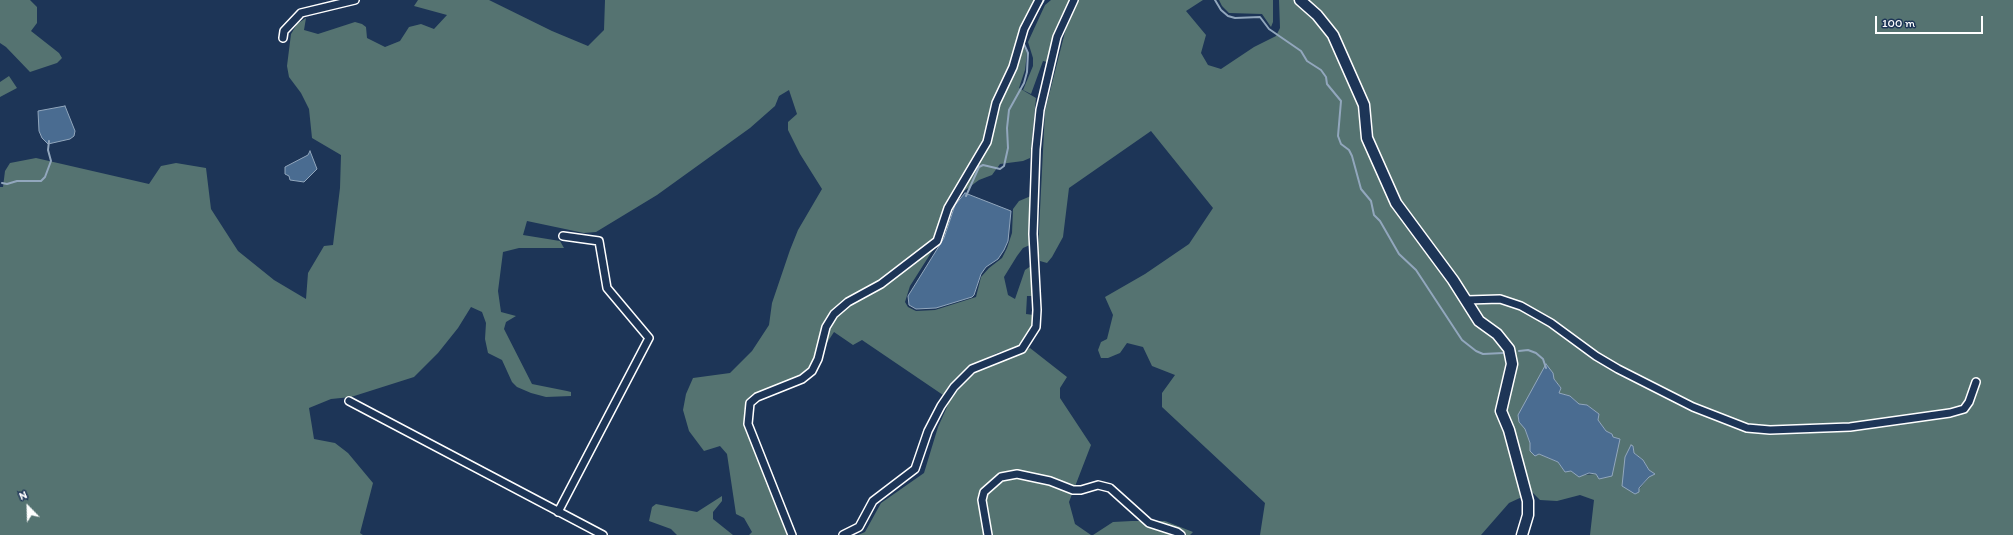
<!DOCTYPE html>
<style>
body{margin:0}
#map{position:relative;width:2013px;height:535px;overflow:hidden;background:#1d3557;font-family:Itim,sans-serif}
canvas{display:block}
.north{position:absolute;left:8px;top:487px;width:40px;height:40px;-webkit-text-stroke:3px #1d3557;paint-order:stroke;rotate:337deg;font-size:11px;font-weight:700;line-height:16px;text-align:center;color:#fff}
.north::after{content:'';display:block;margin:auto;width:14px;height:18px;background:#fff;clip-path:polygon(50% 0,100% 100%,50% 72%,0 100%)}
.scale{position:absolute;left:1875px;top:16px;width:108px;height:18px;box-sizing:border-box;border:2px solid #fff;border-top:0;padding-left:5px;font-size:12px;line-height:14px;white-space:nowrap;color:#fff;-webkit-text-stroke:3px #1d3557;paint-order:stroke}
</style>
<div id="map">
<canvas width="2013" height="535"></canvas>
<div class="north">N</div>
<div class="scale">100 m</div>
</div>
<script>
const c = document.querySelector('canvas').getContext('2d');
c.lineJoin = 'round';
function fillPath(path, color) { c.fillStyle = color; c.fill(path, 'evenodd'); }
const toPath = rows => new Path2D(rows.map(r => 'M' + r).join(''));
function trace(path, color, width, dash) { c.strokeStyle = color; c.lineWidth = width; c.lineCap = dash ? 'butt' : 'round'; c.setLineDash(dash || []); c.stroke(path); }
const green = toPath([
 [0,0,30,0,37,7,37,23,31,31,59,53,62,58,57,63,30,72,6,47,0,43],
 [418,0,489,0,552,31,588,46,604,30,605,0,1037,0,1021,41,1027,53,1025,70,1019,88,1036,98,1030,158,1023,161,1000,164,992,175,979,180,964,191,953,203,948,226,910,286,905,302,908,307,916,311,935,310,976,297,981,277,989,268,1002,258,1007,248,1012,233,1013,209,1019,201,1031,196,1030,245,1023,248,1017,256,1004,277,1008,295,1015,299,1025,270,1031,266,1033,296,1027,296,1026,314,1034,315,1033,326,1019,346,997,353,969,367,943,395,862,340,853,345,834,332,813,364,801,377,764,390,748,401,745,417,746,429,787,535,749,535,752,532,744,518,736,514,727,454,720,446,704,451,689,431,683,410,686,394,693,378,730,373,752,351,769,325,772,303,790,250,798,230,822,189,800,154,788,130,788,122,797,114,789,90,779,96,775,106,750,128,657,195,596,232,584,233,527,221,523,235,560,241,564,248,519,248,503,252,498,291,501,312,516,316,506,322,504,329,532,384,567,391,571,392,571,396,546,397,531,393,517,387,512,382,502,360,488,353,485,339,486,323,482,312,471,307,458,328,438,353,414,377,351,397,331,399,309,408,314,439,335,443,348,453,373,483,360,533,363,535,0,535,0,187,3,187,5,171,10,163,36,158,149,184,161,166,176,163,206,168,211,209,238,251,274,280,306,299,308,273,324,246,333,245,340,188,341,155,312,138,309,109,301,93,289,77,287,66,291,34,297,24,306,18,304,30,318,34,355,22,362,24,366,27,367,38,385,47,400,41,409,27,421,24,434,29,447,15,414,6],
 [1051,0,1070,0,1060,19,1047,62,1043,61,1031,94,1023,90,1033,66,1033,58,1028,42,1045,5],
 [1079,0,1203,0,1186,11,1206,35,1201,53,1208,65,1221,69,1254,47,1276,36,1280,28,1279,0,2013,0,2013,535,1590,535,1594,500,1580,495,1557,501,1540,500,1532,492,1529,483,1521,485,1522,497,1509,503,1481,535,1260,535,1265,503,1162,407,1162,393,1175,375,1152,366,1143,347,1127,343,1120,353,1108,358,1101,358,1098,350,1101,342,1107,339,1113,315,1105,297,1145,274,1189,244,1213,208,1151,131,1069,188,1063,237,1052,257,1047,263,1040,261,1038,250,1045,111,1066,28],
 [1554,379,1561,388,1559,393,1570,396,1579,404,1587,405,1599,414,1598,420,1606,431,1612,434,1613,437,1620,439,1615,458,1605,477,1599,479,1596,474,1582,475,1571,471,1565,472,1558,462,1539,454,1530,443,1525,429],
 [1633,446,1634,453,1643,460,1649,470,1649,477,1635,494,1629,489],
 [1219,0,1273,0,1273,22,1271,27,1262,14,1229,13,1222,6],
 [9,76,17,88,0,97,0,82],
 [1030,348,1067,377,1060,388,1060,398,1091,445,1069,502,1075,524,1091,535,858,535,865,532,881,503,924,473,938,427,951,398,967,380,977,371],
 [722,496,722,501,713,512,713,519,733,535,677,535,671,529,649,521,652,507,656,504,697,512],
 [1132,521,1165,521,1193,532,1190,535,1093,535,1113,522]
]);
const water = toPath([
 [65,106,75,131,74,136,70,139,48,144,42,138,39,131,38,111,65,106],
 [310,151,317,169,304,182,290,180,289,176,285,174,285,167,308,155,310,151],
 [965,193,1011,211,1008,241,1004,250,998,259,986,267,981,274,974,295,972,297,936,308,916,309,909,305,908,296,944,238,955,205,965,193],
 [1546,364,1553,373,1554,379,1561,388,1559,393,1570,396,1579,404,1587,405,1599,414,1598,420,1606,431,1612,434,1613,437,1620,439,1612,476,1599,479,1596,474,1589,473,1579,477,1571,471,1565,472,1558,462,1539,454,1535,456,1530,451,1530,443,1525,429,1519,422,1518,415,1546,364],
 [1631,445,1633,446,1634,453,1643,460,1649,470,1655,474,1649,477,1639,488,1639,492,1635,494,1622,486,1625,457,1631,445]
]);
const stream = toPath([
 [1215,0,1221,10,1228,16,1235,18,1260,17,1269,29,1301,51,1307,61,1321,70,1326,77,1327,84,1341,101,1338,136,1341,144,1349,150,1352,156,1361,189,1371,201,1374,215,1380,221,1399,254,1416,270,1462,340,1476,351,1483,354,1503,353],
 [1036,13,1044,0],
 [1026,32,1033,19],
 [2,183,7,184,17,181,41,181,45,177,51,161,48,150,49,141],
 [966,196,979,167,983,165,1000,169,1004,166,1008,148,1007,128,1009,110,1024,83,1027,72,1028,53,1023,42],
 [1519,351,1528,350,1536,353,1543,359,1546,368]
]);
const street = toPath([
 [283,38,284,31,301,13,355,0],
 [1467,300,1500,299,1521,306,1551,323,1596,356,1618,369,1693,407,1747,428,1770,430,1850,427,1950,413,1964,409,1969,402,1976,382],
 [349,401,603,535],
 [558,512,649,338,607,288,599,241,563,236],
 [792,535,748,424,750,403,757,397,802,379,812,371,818,359,826,327,834,314,848,302,881,284,937,241,948,208,987,142,996,103,1013,67,1024,29,1039,0],
 [843,535,859,527,873,501,915,469,928,431,941,406,954,387,972,369,1022,349,1036,327,1037,310,1033,234,1036,149,1040,110,1057,37,1074,0],
 [988,535,982,500,984,492,1001,477,1017,474,1050,481,1073,490,1081,490,1098,485,1110,488,1149,523,1177,532,1181,535]
]);
const secondary = toPath([
 [1300,0,1317,15,1333,35,1364,105,1367,138,1396,203,1453,280,1479,321,1497,334,1509,349,1512,364,1501,411,1509,430,1528,501,1528,515,1522,535]
]);
fillPath(green, '#557371');
fillPath(water, '#4a6c91');
trace(water, '#92a7bd', 1);
trace(stream, '#92a7bd', 2);
trace(street, '#fff', 10);
trace(secondary, '#fff', 13);
trace(street, '#1d3557', 7);
trace(secondary, '#1d3557', 10);
</script>
